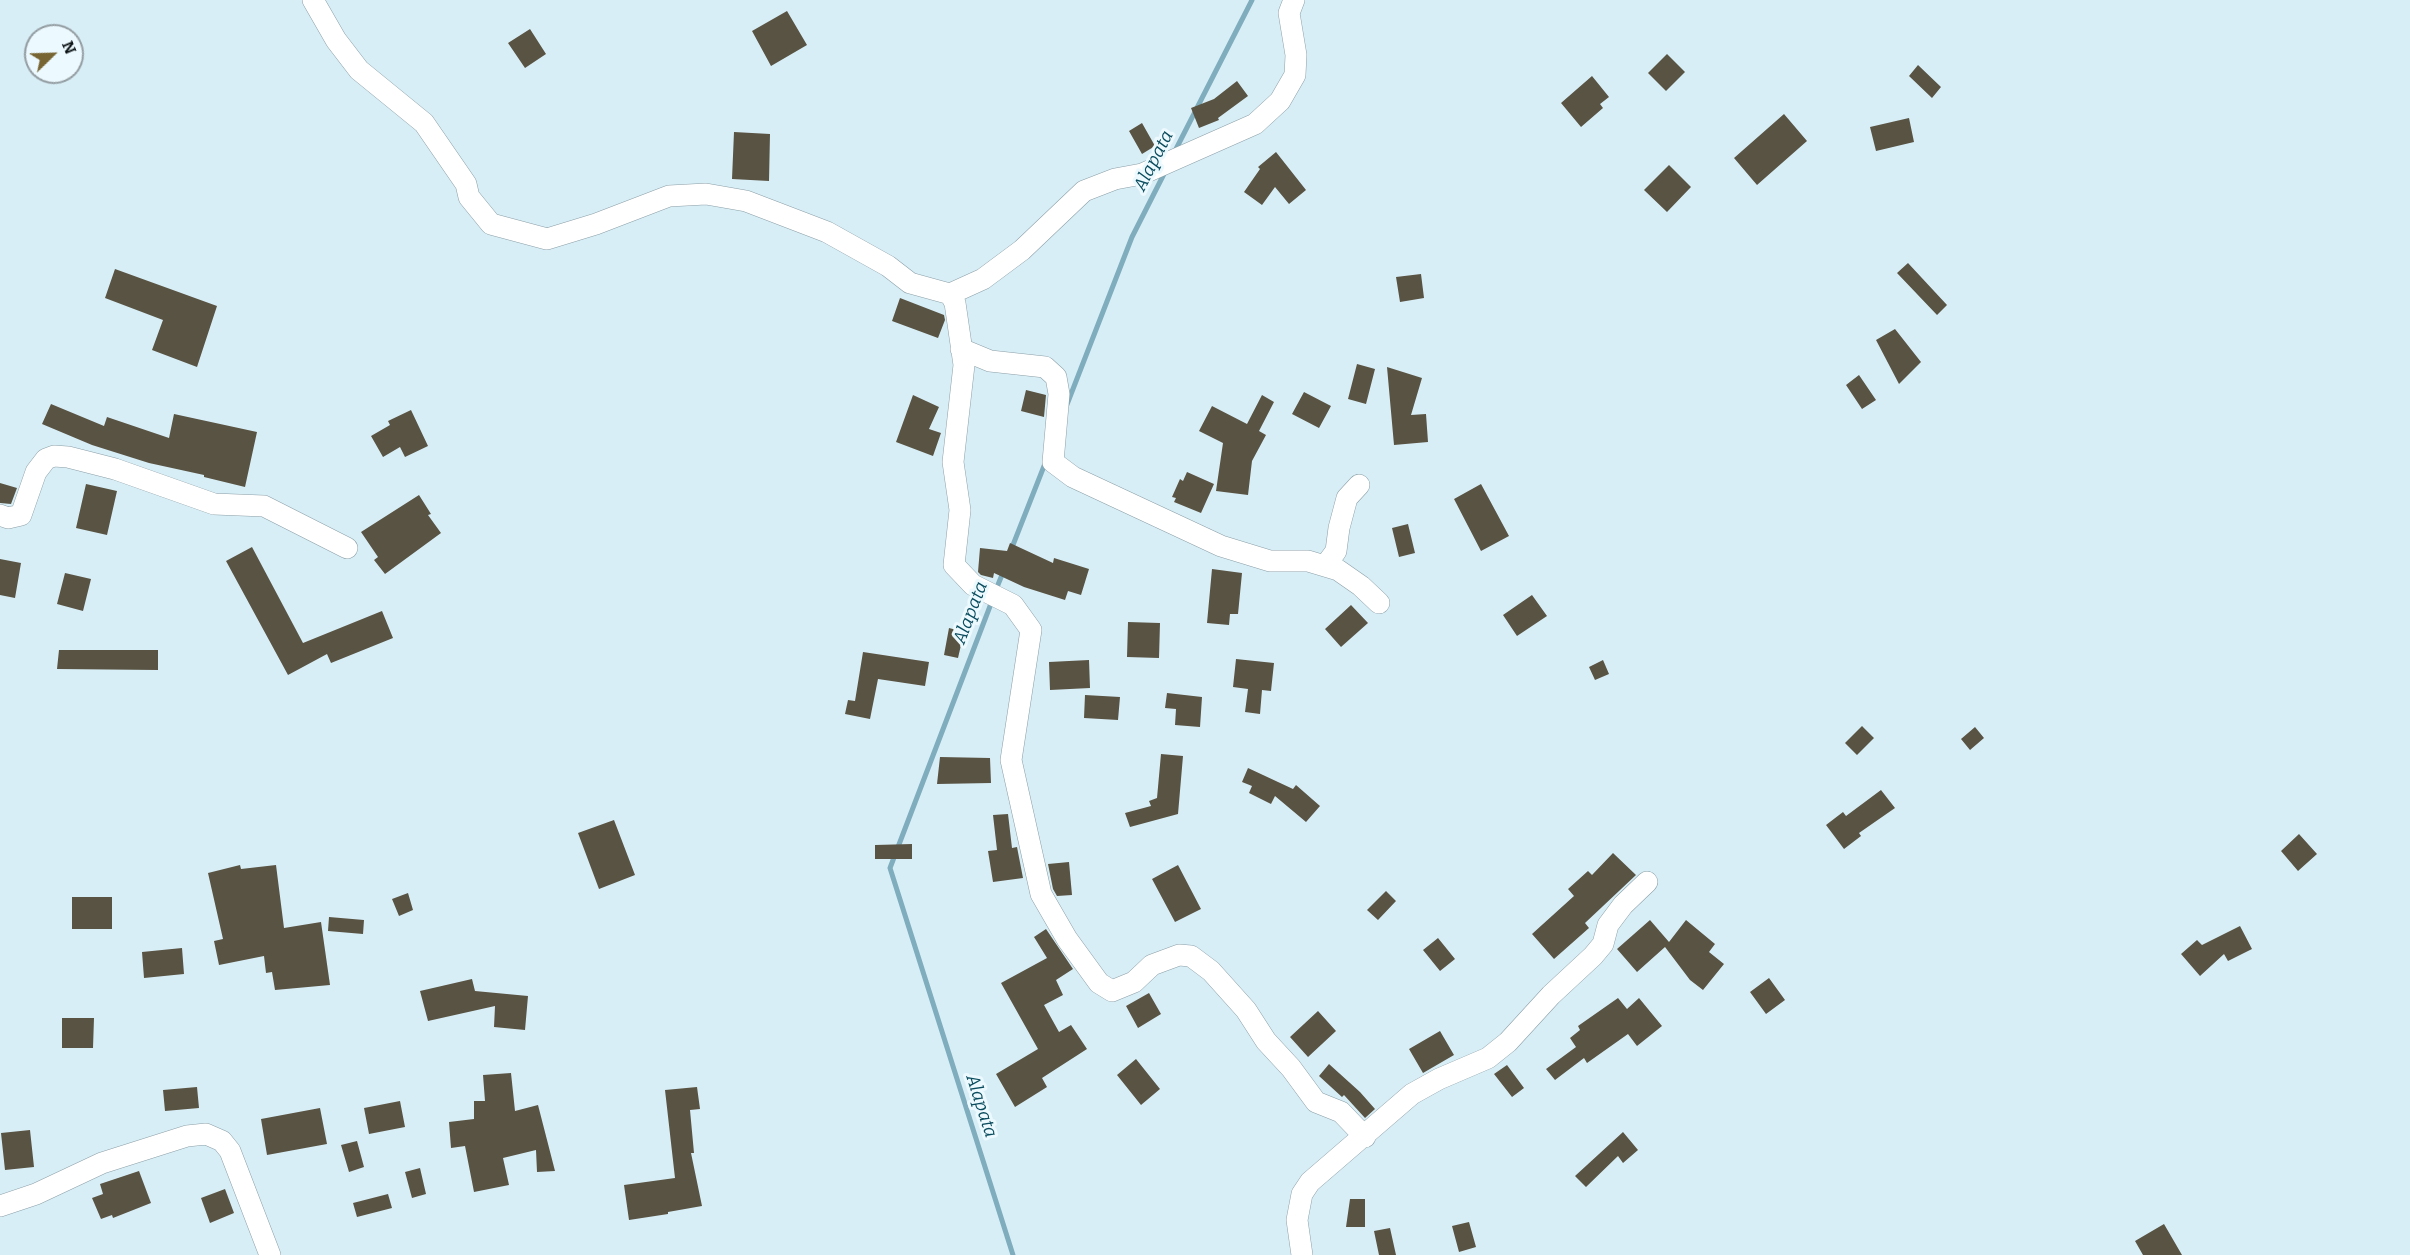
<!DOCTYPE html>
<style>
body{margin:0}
#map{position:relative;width:2410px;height:1255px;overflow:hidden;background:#d8eef6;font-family:Bitter,serif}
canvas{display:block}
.north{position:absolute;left:24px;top:24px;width:60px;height:60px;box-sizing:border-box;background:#ecf9fe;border:2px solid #939da2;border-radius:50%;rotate:67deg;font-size:16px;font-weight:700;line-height:24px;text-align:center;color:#0d1417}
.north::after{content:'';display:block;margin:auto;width:21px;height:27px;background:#786534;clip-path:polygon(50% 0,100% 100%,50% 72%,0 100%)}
</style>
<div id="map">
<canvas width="2410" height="1255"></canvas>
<div class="north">N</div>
</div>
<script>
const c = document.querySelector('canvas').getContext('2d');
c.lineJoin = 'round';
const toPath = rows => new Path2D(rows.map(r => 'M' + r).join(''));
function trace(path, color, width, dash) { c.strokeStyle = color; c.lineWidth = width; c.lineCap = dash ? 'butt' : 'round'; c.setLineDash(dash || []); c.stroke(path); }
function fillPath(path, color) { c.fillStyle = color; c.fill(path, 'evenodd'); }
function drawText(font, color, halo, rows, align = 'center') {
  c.font = font + ' Bitter,serif'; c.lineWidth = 6; c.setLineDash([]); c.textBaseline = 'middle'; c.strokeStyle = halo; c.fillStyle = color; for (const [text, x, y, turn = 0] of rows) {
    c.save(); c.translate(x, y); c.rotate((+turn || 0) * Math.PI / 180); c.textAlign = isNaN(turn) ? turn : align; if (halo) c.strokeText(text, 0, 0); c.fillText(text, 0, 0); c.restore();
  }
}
const stream = toPath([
 [1175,151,1252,0],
 [1066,407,1132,237,1166,170],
 [1011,550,1046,461],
 [995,592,1004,570],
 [992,601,890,868,1013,1255]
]);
const building = toPath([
 [787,11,807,45,771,66,752,31],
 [530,29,546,54,525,68,508,43],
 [1667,54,1685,72,1666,91,1648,73],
 [1918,65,1941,87,1932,98,1909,76],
 [1592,76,1609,97,1600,104,1603,108,1581,127,1561,103],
 [1237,81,1248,96,1218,118,1219,120,1199,128,1191,108,1214,99],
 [1784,114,1807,141,1757,185,1734,158],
 [1909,118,1914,142,1876,151,1870,127],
 [1142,123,1155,146,1142,154,1129,131],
 [734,132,770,134,769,181,732,179],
 [1276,152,1306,190,1289,204,1275,187,1262,205,1244,192,1260,169,1258,167],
 [1669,165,1691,187,1667,212,1644,190],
 [1908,263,1947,305,1937,315,1897,273],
 [115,269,217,306,197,367,152,350,163,320,105,298],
 [1421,274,1424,298,1400,302,1396,277],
 [900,298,944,315,945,320,938,338,892,321],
 [1895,329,1921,362,1899,384,1876,340],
 [1357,364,1375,369,1366,404,1348,399],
 [1387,367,1422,378,1411,415,1426,414,1428,442,1394,445],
 [1859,375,1876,400,1862,409,1846,385],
 [1026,390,1046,395,1044,417,1021,411],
 [1304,392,1331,406,1319,428,1292,414],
 [913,395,939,407,929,429,941,433,933,456,896,442],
 [1262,395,1274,402,1259,431,1266,435,1252,461,1248,495,1216,491,1223,443,1199,431,1212,406,1247,424],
 [51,404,104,426,107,417,169,438,174,414,257,432,245,487,204,477,204,475,149,463,92,445,42,424],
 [411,410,428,446,405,457,400,447,383,457,371,436,390,425,388,421],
 [1187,472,1214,484,1201,513,1174,502,1176,498,1172,497,1180,479,1183,481],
 [0,483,17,488,11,504,0,503],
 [86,484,117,491,107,535,76,528],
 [1481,484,1509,536,1481,551,1454,499],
 [419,495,431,514,428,515,441,533,385,574,374,560,378,557,361,532],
 [1408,524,1415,553,1399,557,1392,528],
 [1010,543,1053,563,1054,558,1089,569,1081,595,1068,591,1065,600,1024,587,994,573,993,578,981,575,978,572,980,548,1007,551],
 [252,547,303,643,382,611,393,638,331,663,327,654,288,675,226,561],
 [0,559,21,563,15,598,0,595],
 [1212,569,1242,573,1238,614,1230,614,1229,625,1207,623],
 [65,573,91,579,83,611,57,604],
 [1532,595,1547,616,1517,636,1503,615],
 [1351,605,1368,623,1341,647,1325,629],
 [1128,622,1160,623,1159,658,1127,657],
 [949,628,964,632,958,658,944,655],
 [59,650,158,650,158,670,57,669],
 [863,652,929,662,925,686,878,679,870,719,845,714,848,700,855,701],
 [1236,659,1274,663,1271,691,1262,690,1260,714,1245,712,1248,689,1233,687],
 [1089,660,1090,688,1050,690,1049,662],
 [1603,660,1609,674,1595,680,1589,667],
 [1167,693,1202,697,1200,727,1175,725,1176,709,1165,708],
 [1085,695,1120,697,1118,720,1084,718],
 [1862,726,1874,738,1857,755,1845,743],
 [1975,727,1984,738,1970,750,1961,739],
 [1161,754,1183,756,1178,814,1130,827,1125,813,1151,806,1149,801,1157,798],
 [940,757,990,758,991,783,937,784],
 [1248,768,1293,789,1296,785,1320,806,1306,822,1275,796,1271,804,1249,793,1252,786,1242,782],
 [1881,790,1895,808,1859,833,1861,836,1844,849,1826,825,1843,812,1846,816],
 [1008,814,1012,848,1017,847,1023,878,993,882,988,851,997,850,993,815],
 [614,820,635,875,599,889,578,833],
 [2299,834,2317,854,2298,871,2281,851],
 [912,844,912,859,875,859,875,845],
 [1613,853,1636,875,1585,923,1589,928,1554,959,1532,934,1574,896,1568,889,1588,871,1592,875],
 [1069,862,1072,895,1057,896,1053,889,1048,864],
 [240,865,241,869,276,865,284,928,321,922,330,985,275,990,272,972,266,973,264,956,219,965,214,941,223,939,208,873],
 [1178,865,1201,909,1175,922,1152,879],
 [1386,891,1396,901,1378,920,1367,910],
 [408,893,413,910,399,916,392,899],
 [72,897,112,897,112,929,72,929],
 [329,917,364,920,363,934,328,931],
 [1650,920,1669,942,1686,920,1715,944,1709,952,1724,964,1703,990,1690,980,1665,947,1637,972,1617,949],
 [2240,926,2252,949,2228,961,2224,954,2200,976,2181,954,2197,940,2202,945],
 [1046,929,1073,969,1056,980,1063,995,1044,1005,1059,1032,1071,1025,1087,1049,1042,1078,1047,1087,1015,1107,996,1074,1038,1049,1001,983,1047,958,1034,937],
 [1438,938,1455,959,1440,971,1423,950],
 [182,948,184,974,144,978,142,952],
 [1769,978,1785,1000,1766,1014,1750,992],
 [472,979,475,991,528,996,525,1030,494,1027,495,1006,428,1021,420,991],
 [1149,993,1161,1014,1138,1028,1126,1006],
 [1618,998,1627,1009,1639,998,1662,1026,1637,1046,1628,1034,1587,1063,1584,1058,1555,1080,1546,1069,1576,1047,1570,1038,1580,1030,1578,1026],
 [1318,1011,1336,1031,1308,1057,1290,1037],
 [62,1018,94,1018,93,1048,62,1048],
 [1440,1031,1454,1055,1423,1073,1409,1049],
 [1136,1059,1160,1089,1141,1105,1117,1075],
 [1329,1064,1360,1092,1375,1109,1365,1118,1344,1095,1342,1097,1319,1076],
 [1507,1065,1524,1088,1512,1097,1494,1074],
 [511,1073,515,1111,538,1105,555,1171,537,1172,536,1150,503,1158,509,1185,474,1192,465,1146,451,1148,449,1122,474,1119,474,1101,485,1101,483,1075],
 [197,1087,199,1108,165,1111,163,1090],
 [697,1087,700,1109,690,1110,694,1153,691,1153,702,1206,668,1212,668,1214,629,1220,624,1185,675,1178,665,1090],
 [400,1101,405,1127,369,1134,364,1108],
 [320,1108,327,1144,267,1155,261,1119],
 [30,1130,34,1167,5,1170,1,1133],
 [1623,1132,1638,1150,1623,1163,1618,1156,1586,1187,1575,1176],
 [357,1141,364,1167,349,1172,341,1145],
 [420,1168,426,1194,412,1198,405,1172],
 [139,1171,151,1203,113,1218,112,1215,101,1219,92,1198,103,1194,100,1184],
 [225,1189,234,1213,210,1223,201,1198],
 [388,1194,392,1208,357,1217,353,1203],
 [1350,1199,1365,1199,1365,1227,1346,1227],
 [1469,1222,1476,1247,1459,1252,1452,1226],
 [2164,1224,2182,1255,2143,1255,2135,1241],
 [1390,1228,1396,1255,1379,1255,1374,1231]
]);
const street = toPath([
 [313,0,336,40,359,70,424,123,466,184,469,197,491,224,547,239,596,224,669,196,706,194,746,201,827,232,888,266,910,283,950,294,955,303,964,365,953,462,960,510,954,565,973,585,1013,605,1031,630,1011,760,1041,894,1067,939,1099,983,1112,991,1134,982,1152,965,1179,955,1191,956,1211,971,1246,1010,1266,1041,1291,1068,1316,1102,1341,1112,1365,1137],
 [950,294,983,279,1022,250,1084,191,1115,179,1142,174,1255,124,1280,101,1295,75,1296,55,1289,13,1294,0],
 [961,349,990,361,1045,367,1056,377,1059,394,1053,462,1073,477,1221,546,1270,561,1308,561,1338,570,1361,586,1379,603],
 [0,515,8,518,21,515,36,472,46,459,54,456,68,457,115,469,214,504,264,506,347,548],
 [1325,566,1336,551,1339,528,1347,498,1359,485],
 [0,1206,36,1194,102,1163,187,1136,206,1134,222,1141,230,1151,270,1255],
 [1302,1255,1297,1220,1302,1194,1310,1182,1412,1094,1439,1079,1488,1058,1508,1042,1551,995,1593,956,1603,944,1608,925,1623,905,1647,882]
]);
const waterNames = [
 ["Alapata",1154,161,-63],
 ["Alapata",971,613,-69],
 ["Alapata",981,1106,72]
];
trace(stream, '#7fadbd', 5);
fillPath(building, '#595343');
trace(street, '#8b9fa7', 22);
trace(street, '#fff', 21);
drawText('italic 18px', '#0a4c5e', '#ecf9fe', waterNames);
</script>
